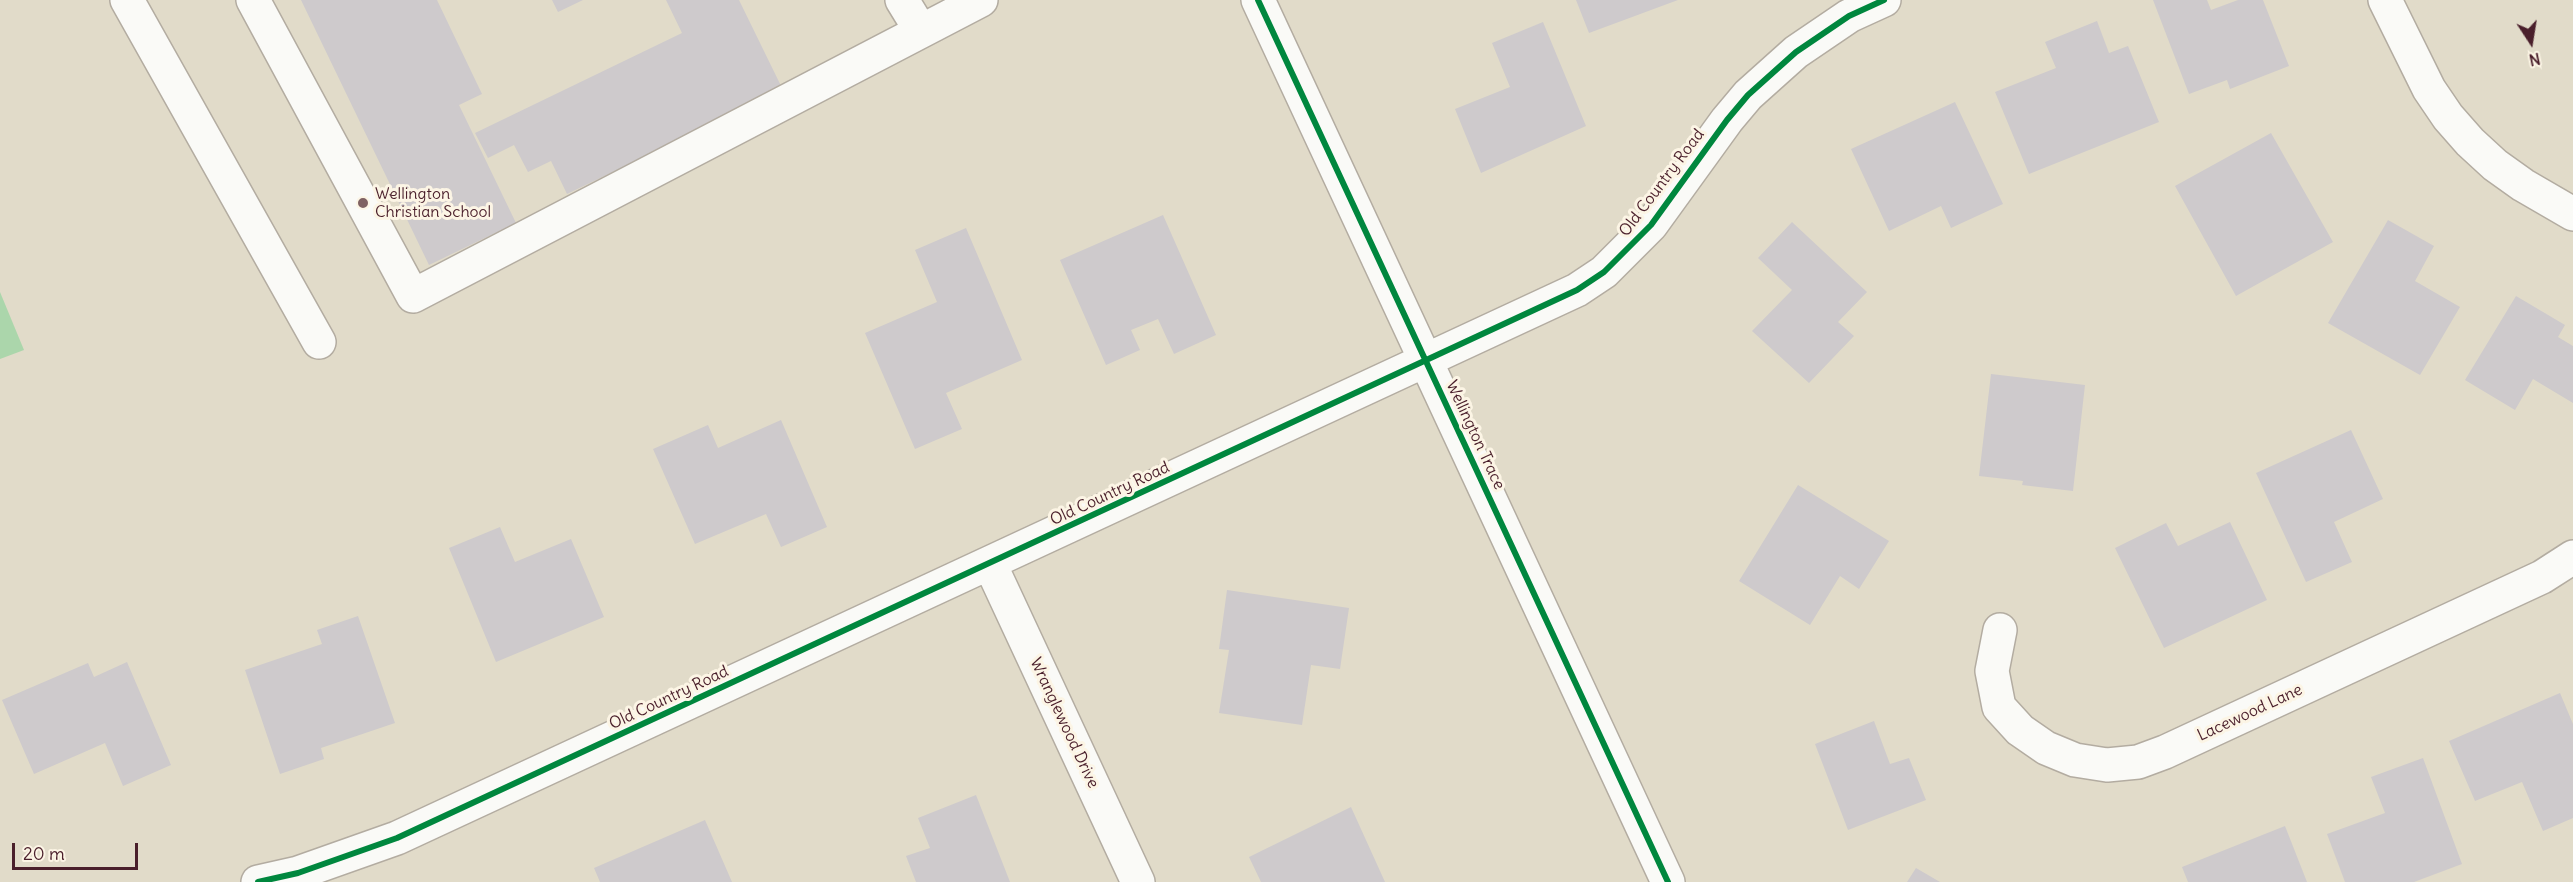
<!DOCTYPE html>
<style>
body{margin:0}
#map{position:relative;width:2573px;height:882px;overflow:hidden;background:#e1dbc9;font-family:Delius,sans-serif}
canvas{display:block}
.north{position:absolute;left:2501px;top:12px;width:60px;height:60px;-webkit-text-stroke:4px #fcf5e5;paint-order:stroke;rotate:168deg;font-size:16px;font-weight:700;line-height:24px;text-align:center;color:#4a1f2b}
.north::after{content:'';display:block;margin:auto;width:21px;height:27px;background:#4a1f2b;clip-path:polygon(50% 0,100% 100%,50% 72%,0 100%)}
.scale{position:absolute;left:12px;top:843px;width:126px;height:27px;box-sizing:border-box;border:3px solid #4a1f2b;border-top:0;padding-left:8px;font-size:18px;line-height:21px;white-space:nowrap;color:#4a1f2b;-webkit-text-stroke:4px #fcf5e5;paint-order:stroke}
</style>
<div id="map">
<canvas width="2573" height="882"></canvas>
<div class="north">N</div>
<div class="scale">20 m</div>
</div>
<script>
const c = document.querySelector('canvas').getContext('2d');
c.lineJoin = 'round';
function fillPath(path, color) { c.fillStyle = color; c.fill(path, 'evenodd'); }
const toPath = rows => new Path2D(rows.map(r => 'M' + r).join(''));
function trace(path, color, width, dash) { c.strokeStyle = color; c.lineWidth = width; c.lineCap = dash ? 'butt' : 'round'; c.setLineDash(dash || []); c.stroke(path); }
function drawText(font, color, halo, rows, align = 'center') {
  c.font = font + ' Delius,sans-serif'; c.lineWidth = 6; c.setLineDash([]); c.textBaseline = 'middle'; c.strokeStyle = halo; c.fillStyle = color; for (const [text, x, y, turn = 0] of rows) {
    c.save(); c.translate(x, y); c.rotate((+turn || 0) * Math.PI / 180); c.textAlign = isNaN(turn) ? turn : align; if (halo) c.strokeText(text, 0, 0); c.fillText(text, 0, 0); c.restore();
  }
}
const green = toPath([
 [0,292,24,350,0,359]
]);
const building = toPath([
 [301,0,437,0,482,94,459,105,516,223,429,265],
 [552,0,583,0,558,12],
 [666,0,739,0,783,90,567,194,551,161,528,172,514,145,488,158,475,133,682,33],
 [1576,0,1678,0,1589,33],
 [2153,0,2207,0,2211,10,2238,0,2263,0,2289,66,2230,89,2227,80,2189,94],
 [2097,21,2109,53,2128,46,2159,122,2029,174,1995,92,2056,68,2045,42],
 [1543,22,1586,126,1481,173,1455,109,1510,87,1492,43],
 [1955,102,2003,204,1951,228,1941,206,1889,231,1851,149],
 [2271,133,2333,242,2236,296,2175,186],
 [1163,215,1216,335,1174,354,1158,319,1131,330,1140,350,1106,365,1060,260],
 [2388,220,2434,246,2415,281,2460,307,2420,375,2328,323],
 [1792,222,1867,292,1838,322,1854,336,1809,383,1752,331,1792,290,1758,258],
 [966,228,1022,360,946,393,962,429,915,449,865,333,937,302,915,250],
 [2516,296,2565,325,2558,337,2573,346,2573,403,2533,379,2515,410,2465,380],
 [1991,374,2085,385,2073,491,2022,485,2023,481,1979,476],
 [781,420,827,527,781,547,766,514,695,544,653,449,708,425,718,448],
 [2351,430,2383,499,2334,522,2352,562,2306,582,2256,473],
 [1798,485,1889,541,1859,589,1840,576,1810,625,1739,581],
 [2230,522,2267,600,2164,648,2115,548,2166,523,2178,546],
 [500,527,515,562,571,539,604,617,496,662,449,548],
 [1227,590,1349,608,1340,669,1311,665,1302,725,1219,713,1229,650,1219,649],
 [358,616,395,723,321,748,324,759,280,774,245,670,322,644,317,630],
 [127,662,171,765,123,786,105,743,34,774,2,700,88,663,94,677],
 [2560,693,2573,724,2573,818,2543,831,2522,782,2475,801,2449,741],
 [1874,721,1890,764,1909,758,1926,800,1848,830,1815,744],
 [2423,758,2462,864,2414,882,2345,882,2327,834,2385,813,2371,777],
 [976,795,1010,882,916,882,906,856,930,848,918,818],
 [1351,807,1385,882,1261,882,1249,857],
 [705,820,732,882,600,882,594,868],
 [2285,826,2307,882,2188,882,2182,867],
 [1916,868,1940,882,1907,882]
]);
const minor = toPath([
 [127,0,319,342],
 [253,0,413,296,981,0],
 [902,0,921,31],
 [1258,0,1668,882],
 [2385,0,2429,89,2448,117,2470,142,2495,165,2523,185,2573,214],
 [990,564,1138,882],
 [2000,630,1992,671,1999,707,2020,730,2046,748,2075,760,2107,765,2138,762,2165,752,2542,577,2573,557],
 [258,882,298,873,397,838,1577,290,1604,272,1651,225,1727,120,1748,95,1796,52,1849,16,1884,0]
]);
const cycleway = toPath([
 [1258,0,1668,882],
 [258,882,298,873,397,838,1577,290,1604,272,1651,225,1727,120,1748,95,1796,52,1849,16,1884,0]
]);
const markers = [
 [363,203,6,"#7f6162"]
];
const streetNames = [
 ["Old Country Road",1662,183,-53],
 ["Wellington Trace",1475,435,65],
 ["Old Country Road",1110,494,-25],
 ["Old Country Road",669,698,-25],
 ["Lacewood Lane",2250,713,-25],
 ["Wranglewood Drive",1064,723,65]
];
const poiNames = [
 ["Wellington",375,194],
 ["Christian School",375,212]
];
fillPath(green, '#abd6ab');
fillPath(building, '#cecacc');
trace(minor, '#b3aca1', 36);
trace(minor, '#fafaf7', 33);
trace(cycleway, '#00873e', 6);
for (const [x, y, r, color] of markers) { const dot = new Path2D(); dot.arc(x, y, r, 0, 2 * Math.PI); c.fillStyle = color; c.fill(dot); trace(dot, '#fcf5e5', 2); }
drawText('16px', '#4a1f2b', '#fcf5e5', streetNames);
drawText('16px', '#4a1f2b', '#fcf5e5', poiNames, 'left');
</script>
